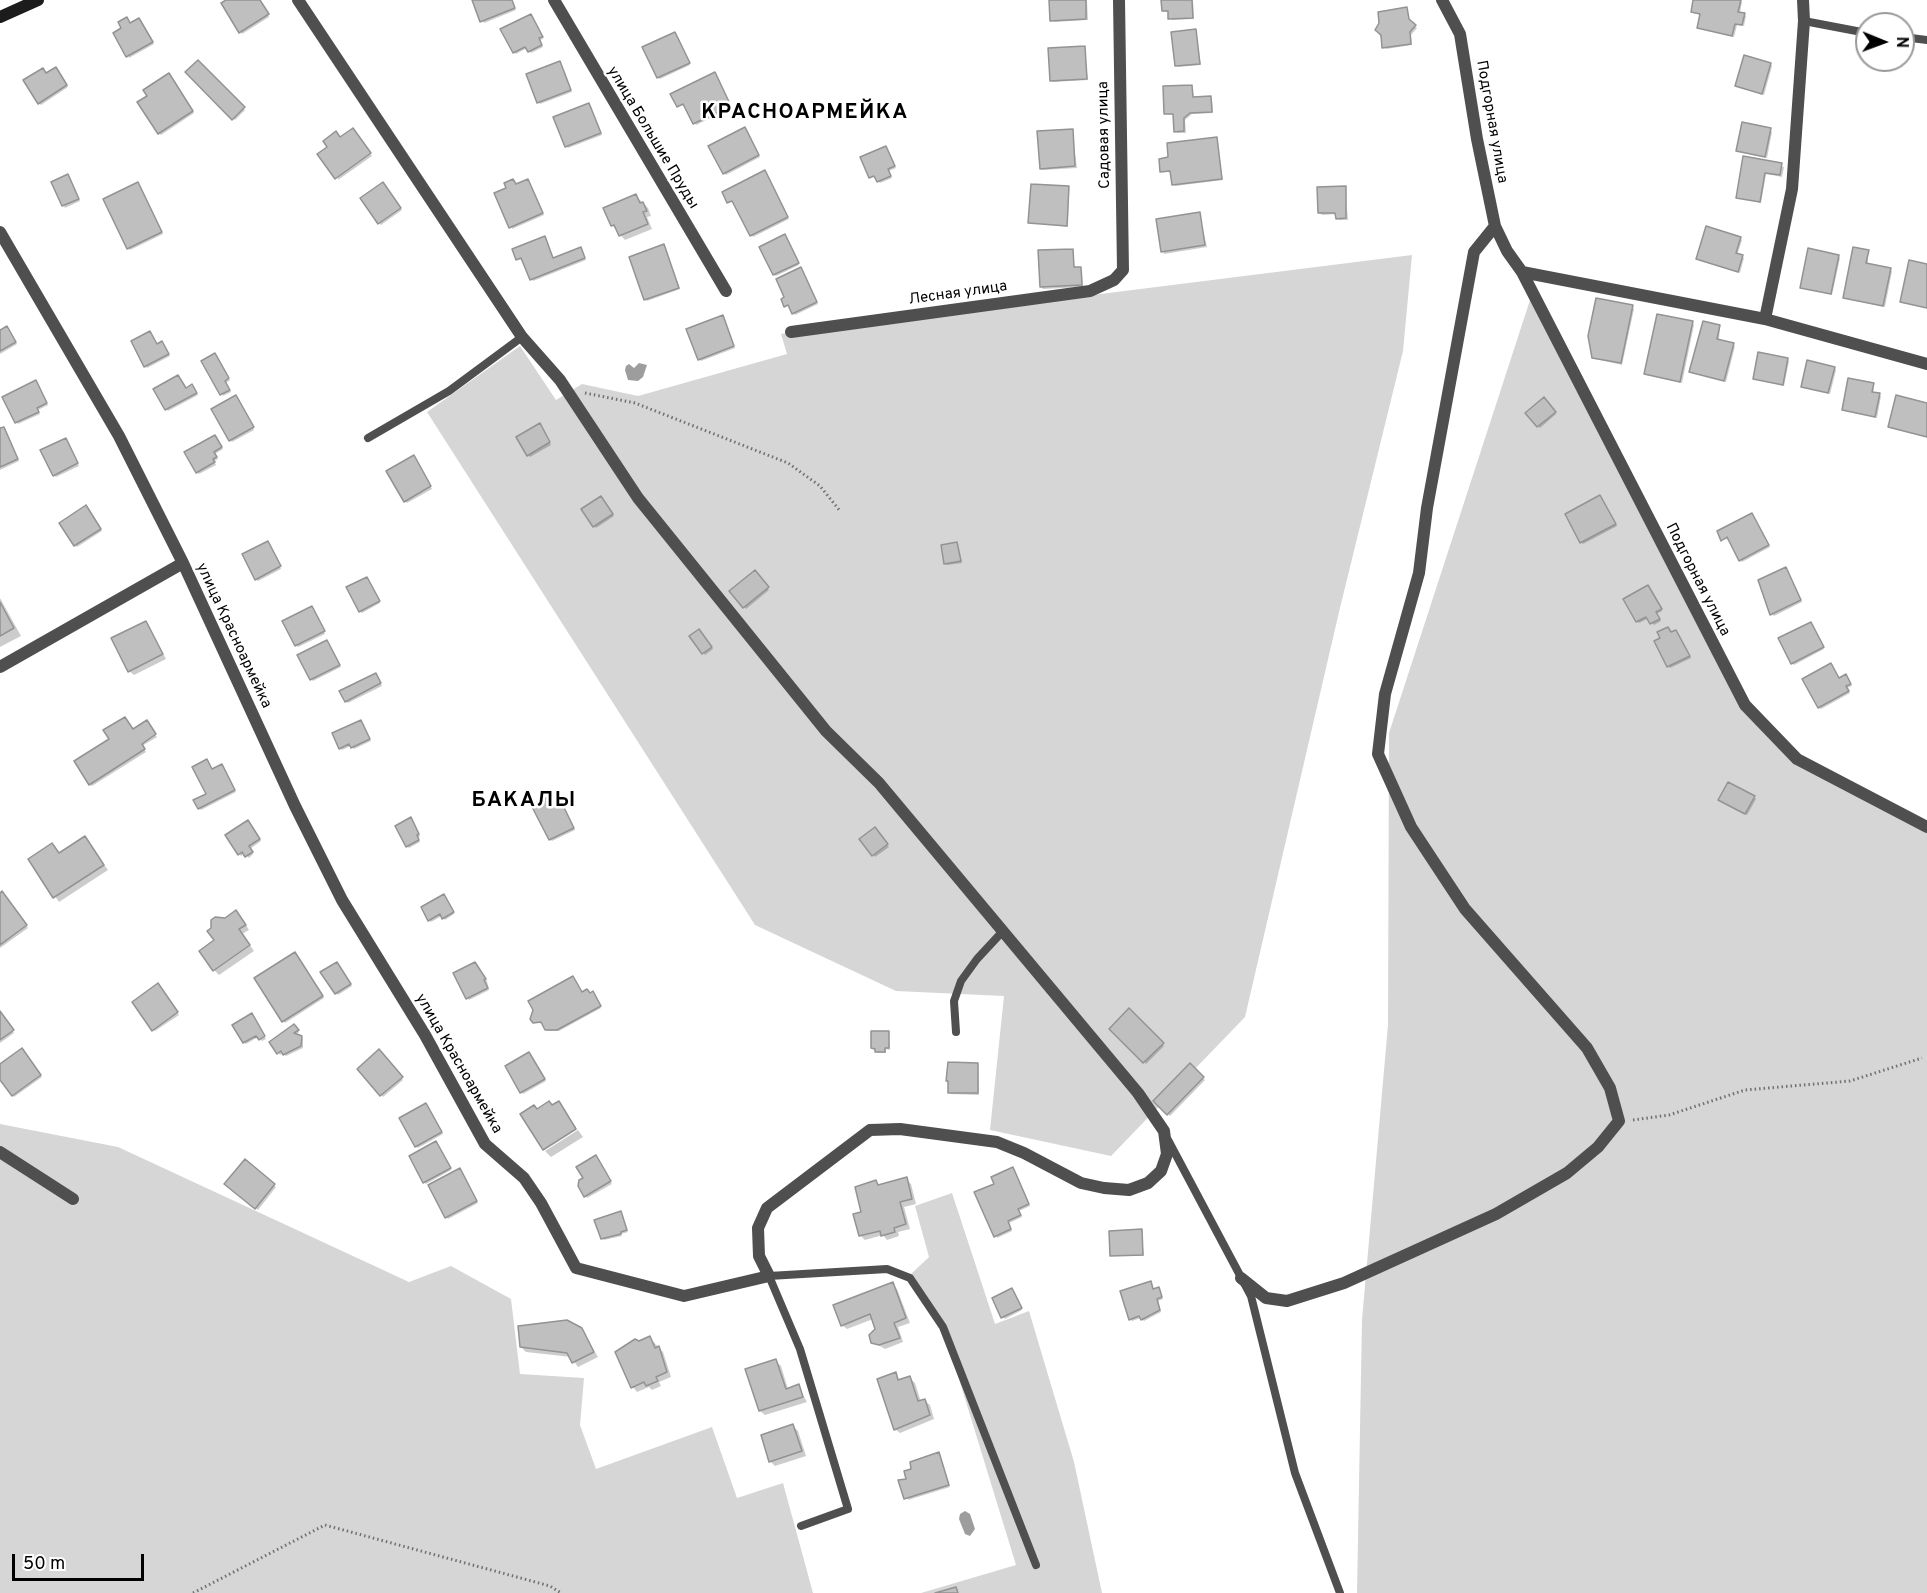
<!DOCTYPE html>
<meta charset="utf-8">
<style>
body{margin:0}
#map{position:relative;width:1927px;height:1593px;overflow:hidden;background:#fff;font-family:Overpass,sans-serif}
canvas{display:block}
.north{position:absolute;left:1855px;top:12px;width:60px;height:60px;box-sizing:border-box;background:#fff;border:2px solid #999;border-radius:50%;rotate:91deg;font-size:16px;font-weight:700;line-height:24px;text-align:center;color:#000}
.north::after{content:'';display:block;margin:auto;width:21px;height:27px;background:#000;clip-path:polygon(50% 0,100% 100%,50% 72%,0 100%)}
.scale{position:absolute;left:12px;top:1554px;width:132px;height:27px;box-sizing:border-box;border:3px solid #000;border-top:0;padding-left:8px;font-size:18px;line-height:21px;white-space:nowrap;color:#000;-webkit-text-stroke:4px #fff;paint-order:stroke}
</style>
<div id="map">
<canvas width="1927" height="1593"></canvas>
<div class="north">N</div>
<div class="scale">50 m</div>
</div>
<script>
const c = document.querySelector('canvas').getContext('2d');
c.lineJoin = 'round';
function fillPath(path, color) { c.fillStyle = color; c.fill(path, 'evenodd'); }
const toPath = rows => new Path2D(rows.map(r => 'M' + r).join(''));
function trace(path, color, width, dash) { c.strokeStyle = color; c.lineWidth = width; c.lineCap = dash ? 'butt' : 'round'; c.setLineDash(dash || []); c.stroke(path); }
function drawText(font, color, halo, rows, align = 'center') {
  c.font = font + ' Overpass,sans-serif'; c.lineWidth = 5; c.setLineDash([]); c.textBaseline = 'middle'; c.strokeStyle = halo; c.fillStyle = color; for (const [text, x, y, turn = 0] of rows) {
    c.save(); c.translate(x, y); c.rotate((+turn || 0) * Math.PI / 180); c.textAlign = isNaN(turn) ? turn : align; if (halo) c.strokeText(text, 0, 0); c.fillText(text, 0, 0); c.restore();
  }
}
const green = toPath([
 [1412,255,1403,351,1339,612,1245,1017,1111,1156,990,1130,1004,996,896,991,755,925,427,412,520,346,556,400,582,384,638,396,787,354,781,334],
 [1531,297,1745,706,1797,759,1927,827,1927,1593,1357,1593,1362,1320,1388,1025,1389,733],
 [0,1124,118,1147,409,1282,451,1266,511,1299,520,1374,584,1378,580,1425,596,1469,712,1427,737,1498,783,1483,813,1593,0,1593],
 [952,1193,995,1324,1029,1311,1074,1462,1102,1593,921,1593,1016,1565,943,1327,910,1275,929,1257,915,1206]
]);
const water = toPath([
 [639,363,647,365,643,377,638,381,628,380,625,370,626,366,629,364,634,368],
 [965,1511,970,1514,975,1529,970,1536,965,1534,959,1519,960,1514]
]);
const shadow = toPath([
 [229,0,259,0,269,17,242,34],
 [474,0,512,0,516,10,484,23],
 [1051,0,1087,0,1088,20,1054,22],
 [1163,0,1193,0,1194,19,1172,20,1169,12,1163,11],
 [1705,0,1737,0,1742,2,1740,13,1746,16,1744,26,1737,25,1734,37,1699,28,1701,15,1692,12],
 [1407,9,1410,22,1417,28,1411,35,1412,45,1386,49,1376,28],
 [532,17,543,39,540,40,543,47,531,53,527,48,516,54,514,52],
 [129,20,131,24,141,21,154,44,129,58,124,28],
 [1195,31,1201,65,1178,67,1176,65],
 [677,35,690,65,660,79,658,77],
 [1084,47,1088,80,1053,82,1051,80],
 [198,62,245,110,235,120,187,72],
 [560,63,572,92,540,104,539,102],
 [1770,64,1772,66,1764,95,1736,85],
 [57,71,68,87,41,105,39,103,47,74],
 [717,76,732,108,696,125,685,105,678,106],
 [170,77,194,113,161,135,159,133],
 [1192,86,1194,98,1212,99,1213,113,1192,114,1185,120,1186,133,1177,133,1175,115,1166,114],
 [591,107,602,135,568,148,566,146],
 [747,130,760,157,726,175,724,173],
 [1770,130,1772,132,1767,158,1738,151],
 [1072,131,1077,168,1043,170,1041,168],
 [355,132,372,156,338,180,340,139],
 [1216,139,1223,180,1175,186,1172,172,1162,171],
 [887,149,896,168,889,171,892,178,880,183,876,177,870,177],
 [1744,158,1784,167,1782,177,1766,174,1761,203,1737,197],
 [766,174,789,219,753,237,734,202,729,202],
 [69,178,80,201,65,208,53,183],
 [528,180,544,215,512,229,516,185],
 [139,186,163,234,130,250,128,248],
 [385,186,402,210,381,225,379,223],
 [1345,187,1348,220,1339,220,1337,214,1322,215,1320,213],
 [1069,188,1068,227,1030,222],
 [636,196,648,208,651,216,647,217,652,229,625,240,612,225],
 [1199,213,1207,247,1164,254,1157,221],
 [545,238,554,259,582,251,586,260,533,281,523,260,517,259],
 [786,238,799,265,776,276,774,274],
 [1740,238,1742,240,1737,255,1744,258,1740,273,1697,259],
 [664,246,680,289,647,301,646,299],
 [1072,250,1075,268,1082,270,1083,287,1043,289,1041,287],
 [1868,251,1868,265,1892,271,1885,307,1844,298],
 [1838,256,1840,258,1832,295,1801,287],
 [802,271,818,304,795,315,783,300],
 [1632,307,1634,309,1622,365,1596,359,1594,357],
 [723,317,735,348,701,361,699,359],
 [1692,323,1694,325,1682,383,1648,375,1646,374],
 [1720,327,1719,340,1735,346,1726,382,1691,371],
 [9,330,17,344,0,354,0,332],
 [164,345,170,356,147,368,145,366,157,346],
 [217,357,230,380,226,383,231,392,223,396],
 [1787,359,1789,361,1784,386,1754,379],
 [1834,368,1836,370,1830,394,1803,386],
 [38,384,48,405,38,410,40,414,18,424,4,398],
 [1873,385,1874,393,1881,396,1877,418,1843,410],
 [194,388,198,395,168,411,155,389],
 [237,399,254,430,232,442,231,440],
 [1544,399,1556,414,1540,428,1527,414],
 [1927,404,1927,437,1890,427],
 [541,427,551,445,530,457,528,455],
 [0,430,5,430,19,461,0,470],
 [217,439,223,449,215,454,218,459,214,461,216,465,199,474,197,472],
 [67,441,79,466,56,477,54,475],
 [415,459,432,489,407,503,405,501],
 [1600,497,1617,526,1583,544,1567,515],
 [603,499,614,516,596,528,583,509],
 [88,509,102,531,77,547,61,523],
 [1754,517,1770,547,1742,562,1730,539,1722,540],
 [269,544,281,569,258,581,256,579],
 [957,544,962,563,947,565,945,563],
 [1787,570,1802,602,1774,616,1772,614],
 [755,572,769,590,746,609,731,591],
 [369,581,380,603,362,613,360,611],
 [1650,589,1662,611,1656,614,1661,621,1654,625,1649,618,1639,623,1637,621],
 [0,598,21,636,0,647],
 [314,610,325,634,298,647,284,622],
 [146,622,166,659,134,675,129,671],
 [1812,625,1824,649,1794,665,1792,663],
 [1676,631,1691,658,1670,668,1662,639],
 [701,633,713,649,705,655,703,653],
 [327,641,341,667,313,681,311,679],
 [377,676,382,686,348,703,346,701],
 [1848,678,1852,686,1847,688,1850,693,1821,709,1819,707,1840,680],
 [148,723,157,737,142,746,146,752,92,786,90,784,133,730],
 [362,724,371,741,354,749,351,746,342,750,340,748],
 [224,768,236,792,201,810,199,808,208,795,213,770],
 [558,796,575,830,552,841,550,839],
 [1754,797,1756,799,1747,815,1722,802],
 [413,821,420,836,418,838,420,842,409,848,407,846],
 [250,824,261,841,250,849,253,854,249,858,245,853,241,856,239,854],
 [877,831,889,847,875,857,861,840],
 [85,838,108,870,59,902,30,860,60,855],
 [0,895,4,895,28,928,0,948],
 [445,898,454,914,445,920,442,916,431,922,429,920],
 [241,917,249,930,242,934,254,951,219,975,214,970,216,941,225,920],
 [296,956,324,998,285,1023,256,978],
 [339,966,352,986,338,995,323,973],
 [476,966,487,981,489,990,469,1000,455,974],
 [160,987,179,1015,155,1031,153,1030],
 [582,993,594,995,601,1008,559,1031,548,1031,543,1024,534,1022],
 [1129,1011,1164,1046,1146,1064,1111,1029],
 [0,1013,14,1033,0,1043],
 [254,1017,266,1039,262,1041,258,1037,246,1044,244,1042],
 [294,1026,299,1032,296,1035,303,1039,303,1048,286,1056,283,1053,280,1055,271,1043],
 [888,1033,890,1050,886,1049,886,1053,878,1053,872,1048],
 [379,1051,403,1080,383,1097,359,1069],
 [24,1052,42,1077,14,1097,0,1077,0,1066],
 [531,1056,546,1081,523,1094,507,1067],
 [978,1065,979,1095,951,1094,947,1081],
 [1190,1066,1205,1080,1170,1116,1155,1101],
 [558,1103,576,1127,543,1148,537,1110],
 [427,1107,443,1134,418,1148,416,1146],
 [578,1130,583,1137,551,1157,545,1151],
 [438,1145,451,1170,426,1184,424,1182],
 [597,1159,612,1184,587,1198,579,1186],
 [245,1161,276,1187,258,1210,226,1184],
 [1013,1169,1030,1206,1019,1211,1022,1217,1009,1223,1012,1231,997,1238,995,1184],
 [461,1172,478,1203,448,1219,430,1186],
 [906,1179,911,1184,916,1204,904,1207,910,1229,898,1232,899,1236,887,1240,883,1235,865,1240,860,1235,863,1213,856,1188,875,1181,880,1186],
 [621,1213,628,1232,621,1234,622,1236,604,1240,602,1238],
 [1141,1231,1144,1256,1111,1256],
 [1150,1283,1154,1290,1160,1290,1163,1299,1158,1301,1161,1312,1144,1321,1141,1318,1132,1321,1130,1319],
 [892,1284,897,1289,910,1323,898,1327,903,1342,885,1349,873,1342,877,1329,873,1319,847,1329,842,1325],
 [1013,1292,1022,1310,1005,1319,1003,1317],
 [581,1329,598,1357,578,1367,571,1357,526,1352,521,1347],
 [650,1338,663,1352,671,1377,659,1382,661,1386,652,1390,649,1387,637,1392,633,1387,639,1343],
 [776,1361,781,1366,788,1389,798,1386,807,1402,765,1415,760,1411],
 [895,1374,901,1381,910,1378,915,1383,921,1402,925,1401,930,1405,934,1419,900,1433,895,1429],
 [793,1426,798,1431,806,1456,775,1466,770,1461],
 [939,1454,950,1487,908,1500,908,1480,913,1470]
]);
const building = toPath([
 [226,0,260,0,269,14,239,33,221,3,226,0],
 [472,0,512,0,515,8,480,22,472,0],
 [1049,0,1086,0,1086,19,1050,21,1049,0],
 [1161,0,1192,0,1193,18,1168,19,1168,11,1162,11,1161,0],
 [1693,0,1741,0,1738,12,1745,13,1742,25,1735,24,1732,36,1697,28,1700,14,1691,12,1693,0],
 [1407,7,1409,19,1416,25,1410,32,1411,44,1382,48,1381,35,1375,30,1379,23,1378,12,1407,7],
 [531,14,543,37,539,38,542,45,528,52,525,47,513,53,500,29,531,14],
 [127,17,130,23,139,18,153,42,126,57,113,33,121,28,118,22,127,17],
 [1196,29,1200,64,1175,66,1171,32,1196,29],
 [675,32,690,63,657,78,642,47,675,32],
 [1085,46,1087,79,1050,81,1048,48,1085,46],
 [1744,55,1771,63,1762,94,1735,86,1744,55],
 [198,60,245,107,232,120,185,72,198,60],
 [560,61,571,90,537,103,526,74,560,61],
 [56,67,67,85,38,104,23,80,43,68,46,73,56,67],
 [715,72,731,106,693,124,683,104,677,107,670,94,715,72],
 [169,73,193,111,158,134,137,102,147,96,143,90,169,73],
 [1192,85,1193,97,1211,96,1212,112,1190,113,1184,118,1184,131,1174,132,1173,114,1164,114,1163,86,1192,85],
 [589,103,601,133,565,147,553,117,589,103],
 [1742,122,1771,128,1765,157,1736,151,1742,122],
 [745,127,759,155,723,174,708,146,745,127],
 [353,128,371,153,335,179,317,154,327,147,323,141,336,131,340,137,353,128],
 [1073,129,1075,166,1040,169,1037,131,1073,129],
 [1217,137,1222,179,1172,185,1170,171,1160,172,1159,159,1168,157,1167,143,1217,137],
 [886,146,895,166,888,169,891,176,877,182,874,176,869,178,860,157,886,146],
 [1743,156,1782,163,1780,175,1765,173,1760,202,1736,198,1743,156],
 [765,170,788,217,750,236,732,201,727,203,722,192,765,170],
 [68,174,79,199,62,206,51,182,68,174],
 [513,179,516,184,528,179,543,213,509,228,494,193,506,188,504,183,513,179],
 [138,182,162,232,127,249,103,199,138,182],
 [383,182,401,208,378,224,360,198,383,182],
 [1031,184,1069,186,1067,226,1028,223,1031,184],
 [1346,186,1346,218,1336,219,1335,213,1318,213,1317,187,1346,186],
 [636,194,640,203,643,202,647,211,643,212,648,224,619,236,614,225,611,226,603,208,636,194],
 [1200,212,1205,245,1161,252,1156,219,1200,212],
 [1706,226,1741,237,1736,253,1743,255,1738,272,1696,259,1706,226],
 [785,234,799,263,773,275,759,247,785,234],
 [545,236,553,258,581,247,585,258,530,280,521,258,516,260,512,249,545,236],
 [664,244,679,288,644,300,629,257,664,244],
 [1853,247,1869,250,1866,263,1891,268,1883,306,1843,298,1853,247],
 [1808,248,1839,255,1831,294,1800,288,1808,248],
 [1073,249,1074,267,1081,267,1082,285,1040,287,1038,250,1073,249],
 [1909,260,1927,264,1927,308,1900,302,1909,260],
 [801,267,817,302,792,314,788,305,784,307,781,299,784,297,776,279,801,267],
 [1596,298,1633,305,1621,363,1592,358,1588,336,1596,298],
 [1657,314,1693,321,1680,382,1644,374,1657,314],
 [723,315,734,346,698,360,686,329,723,315],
 [1703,321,1720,325,1717,339,1734,343,1724,381,1689,372,1703,321],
 [7,326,16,342,0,351,0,330,7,326],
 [150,331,157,344,162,341,169,354,144,367,131,341,150,331],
 [1758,352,1788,358,1783,385,1753,379,1758,352],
 [215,353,229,378,225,381,230,390,220,395,201,361,215,353],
 [1807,360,1835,367,1828,393,1801,387,1807,360],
 [178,375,186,388,192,384,197,393,165,410,153,389,178,375],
 [1848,378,1874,383,1872,392,1880,393,1875,417,1842,410,1848,378],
 [36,380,47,403,37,408,39,412,15,423,2,397,36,380],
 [236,395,254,427,229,441,211,409,236,395],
 [1896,395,1927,403,1927,437,1888,427,1896,395],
 [1544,397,1556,412,1537,427,1525,413,1544,397],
 [540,423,550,442,527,456,516,437,540,423],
 [4,427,18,459,0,467,0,428,4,427],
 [215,435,222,447,214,452,217,457,213,459,215,462,196,473,184,452,215,435],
 [66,438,78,463,53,476,40,450,66,438],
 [414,455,431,486,404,502,386,471,414,455],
 [1600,495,1616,524,1580,543,1565,514,1600,495],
 [601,496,613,514,593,527,581,509,601,496],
 [86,505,101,529,74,546,59,523,86,505],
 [1752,513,1769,545,1739,561,1727,537,1721,541,1717,531,1752,513],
 [268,541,281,566,255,580,242,554,268,541],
 [957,542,961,561,944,564,941,545,957,542],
 [1786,567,1801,600,1770,615,1758,580,1786,567],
 [755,570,769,587,743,608,729,591,755,570],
 [367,577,380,601,359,612,346,587,367,577],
 [1648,585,1662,609,1656,612,1660,619,1650,624,1646,617,1636,622,1623,599,1648,585],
 [0,602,14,628,0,636,0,602],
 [312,606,325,631,295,646,282,621,312,606],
 [146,621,163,654,128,672,111,638,146,621],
 [1811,622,1824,647,1791,664,1778,638,1811,622],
 [1668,627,1671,632,1676,630,1690,656,1667,667,1654,641,1660,638,1657,632,1668,627],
 [699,629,712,647,702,654,689,636,699,629],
 [327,640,340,665,310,680,297,655,327,640],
 [1831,663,1839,678,1846,674,1851,684,1846,686,1849,691,1818,708,1802,679,1831,663],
 [376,673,381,683,345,702,339,691,376,673],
 [125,717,133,729,147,720,156,734,142,744,145,749,89,785,74,761,109,739,103,730,125,717],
 [361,720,370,739,351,748,349,744,339,749,332,733,361,720],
 [207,759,212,769,222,764,235,790,198,809,193,800,206,794,192,767,207,759],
 [1728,782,1755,796,1745,814,1718,800,1728,782],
 [557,793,574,828,549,840,531,805,557,793],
 [411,817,419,834,417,835,419,840,406,847,395,826,411,817],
 [248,820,260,839,249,846,253,852,245,857,242,852,238,855,225,835,248,820],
 [875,827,888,844,872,856,859,839,875,827],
 [85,836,104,865,53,898,28,859,52,843,59,853,85,836],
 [2,891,27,925,0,945,0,893,2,891],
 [444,894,454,912,442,919,440,914,428,921,421,907,444,894],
 [236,910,246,925,239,929,250,945,213,971,199,951,214,940,207,931,211,928,211,920,215,917,225,918,236,910],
 [295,952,323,996,282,1022,254,978,295,952],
 [337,962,351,984,335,994,320,972,337,962],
 [475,962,486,979,484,980,488,988,466,999,453,973,475,962],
 [573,976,582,992,587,989,590,993,593,991,601,1006,557,1030,545,1030,541,1022,533,1023,530,1019,533,1010,528,1001,573,976],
 [158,983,178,1012,152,1031,132,1002,158,983],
 [1129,1008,1164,1043,1143,1063,1109,1029,1129,1008],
 [0,1011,14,1030,0,1040,0,1011],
 [252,1013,265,1036,259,1040,256,1036,243,1043,232,1025,252,1013],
 [294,1024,299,1030,294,1033,302,1036,301,1046,283,1055,281,1051,277,1054,269,1042,294,1024],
 [871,1031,889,1031,889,1048,885,1048,885,1052,875,1052,875,1049,871,1048,871,1031],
 [22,1048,41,1075,12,1096,0,1080,0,1064,22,1048],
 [379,1049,403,1077,380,1096,357,1069,379,1049],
 [529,1052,545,1079,520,1093,505,1066,529,1052],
 [948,1062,978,1063,978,1093,948,1093,948,1081,946,1081,948,1062],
 [1190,1063,1204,1077,1167,1115,1153,1101,1190,1063],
 [549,1101,552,1105,559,1101,576,1129,543,1150,520,1114,534,1105,537,1109,549,1101],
 [426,1103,442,1132,415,1147,399,1118,426,1103],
 [436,1141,451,1168,423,1183,409,1156,436,1141],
 [596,1155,611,1181,584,1197,578,1186,579,1180,583,1178,576,1167,596,1155],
 [245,1159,275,1184,255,1209,224,1184,245,1159],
 [1013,1167,1029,1204,1018,1209,1021,1215,1008,1221,1011,1229,994,1237,974,1192,994,1184,991,1177,1013,1167],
 [460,1168,477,1201,445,1218,428,1185,460,1168],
 [907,1177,912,1199,900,1202,906,1224,894,1228,895,1232,881,1236,880,1231,859,1236,853,1214,861,1212,855,1187,876,1180,878,1185,907,1177],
 [621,1211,627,1230,621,1232,621,1234,601,1239,594,1220,621,1211],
 [1142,1229,1143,1255,1110,1256,1109,1231,1142,1229],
 [1151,1281,1153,1289,1159,1287,1162,1297,1157,1299,1160,1310,1141,1320,1139,1316,1129,1320,1120,1291,1151,1281],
 [893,1282,906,1318,894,1323,900,1338,879,1345,871,1343,869,1335,875,1329,870,1314,841,1326,833,1305,893,1282],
 [1012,1288,1022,1308,1001,1318,992,1298,1012,1288],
 [567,1320,582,1328,594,1352,572,1363,567,1353,520,1347,518,1326,567,1320],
 [650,1336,655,1348,659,1346,667,1372,656,1377,658,1381,646,1386,644,1382,631,1388,615,1352,635,1339,639,1341,650,1336],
 [776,1359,786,1389,799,1384,803,1397,759,1411,745,1369,776,1359],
 [896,1372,898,1380,910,1376,918,1401,925,1399,930,1415,894,1430,877,1379,896,1372],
 [793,1424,802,1451,769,1462,761,1435,793,1424],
 [939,1452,949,1485,904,1499,898,1480,906,1479,904,1471,911,1469,910,1462,939,1452],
 [956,1587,958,1593,935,1593,956,1587]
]);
const path = toPath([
 [585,393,635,403,788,463,820,486,840,511],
 [1633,1120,1669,1115,1745,1090,1850,1081,1922,1058],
 [193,1593,325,1525,550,1586,561,1593]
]);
const lane = toPath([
 [1804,21,1867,33],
 [1903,37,1927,40],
 [368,438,449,391,522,337],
 [956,1032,954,1001,961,981,977,959,1003,931],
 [1168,1140,1251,1296,1295,1473,1340,1593],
 [801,1526,848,1509,800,1349,769,1276,887,1269,910,1278,943,1327,1036,1565]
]);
const street = toPath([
 [554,0,726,291],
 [1442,0,1460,34,1477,139,1495,226,1507,251,1522,272,1765,319,1927,364],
 [0,232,119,436,183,563,295,806,342,900,425,1035,485,1144,524,1178,541,1203,576,1268,684,1296,769,1276,759,1256,758,1228,767,1208,870,1130,900,1129,997,1142,1024,1153,1081,1183,1104,1188,1129,1190,1148,1183,1161,1171,1167,1154,1164,1131,1138,1093,879,783,826,731,638,498,560,380,522,337,298,0],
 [1522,272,1745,705,1797,759,1927,827],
 [1765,319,1792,189,1804,21,1803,0],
 [791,332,1090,291,1114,280,1123,270,1119,0],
 [0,667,183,563],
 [0,1152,73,1199],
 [1241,1278,1266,1298,1287,1301,1344,1283,1496,1214,1567,1173,1598,1147,1619,1121,1610,1088,1587,1048,1465,909,1411,827,1378,754,1385,694,1419,573,1427,508,1474,252,1495,226]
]);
const secondary = toPath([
 [0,17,38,0]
]);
const streetNames = [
 ["Подгорная улица",1491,122,80],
 ["Садовая улица",1105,135,-91],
 ["улица Большие Пруды",652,138,59],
 ["Лесная улица",958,294,-8],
 ["Подгорная улица",1697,580,63],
 ["улица Красноармейка",233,636,65],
 ["улица Красноармейка",458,1064,60]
];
const districtNames = [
 ["КРАСНОАРМЕЙКА",805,114],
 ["БАКАЛЫ",524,802]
];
fillPath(green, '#d6d6d6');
fillPath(water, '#9d9d9d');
fillPath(shadow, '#0003');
fillPath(building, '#bfbfbf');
trace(building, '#939393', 1.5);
trace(path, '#717171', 3, [1.5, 3]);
trace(lane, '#4f4f4f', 8);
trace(street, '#4f4f4f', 12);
trace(secondary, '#1c1c1c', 12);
drawText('15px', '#000', '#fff', streetNames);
c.letterSpacing = '1.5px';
drawText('bold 21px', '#000', '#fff', districtNames);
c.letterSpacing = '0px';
</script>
